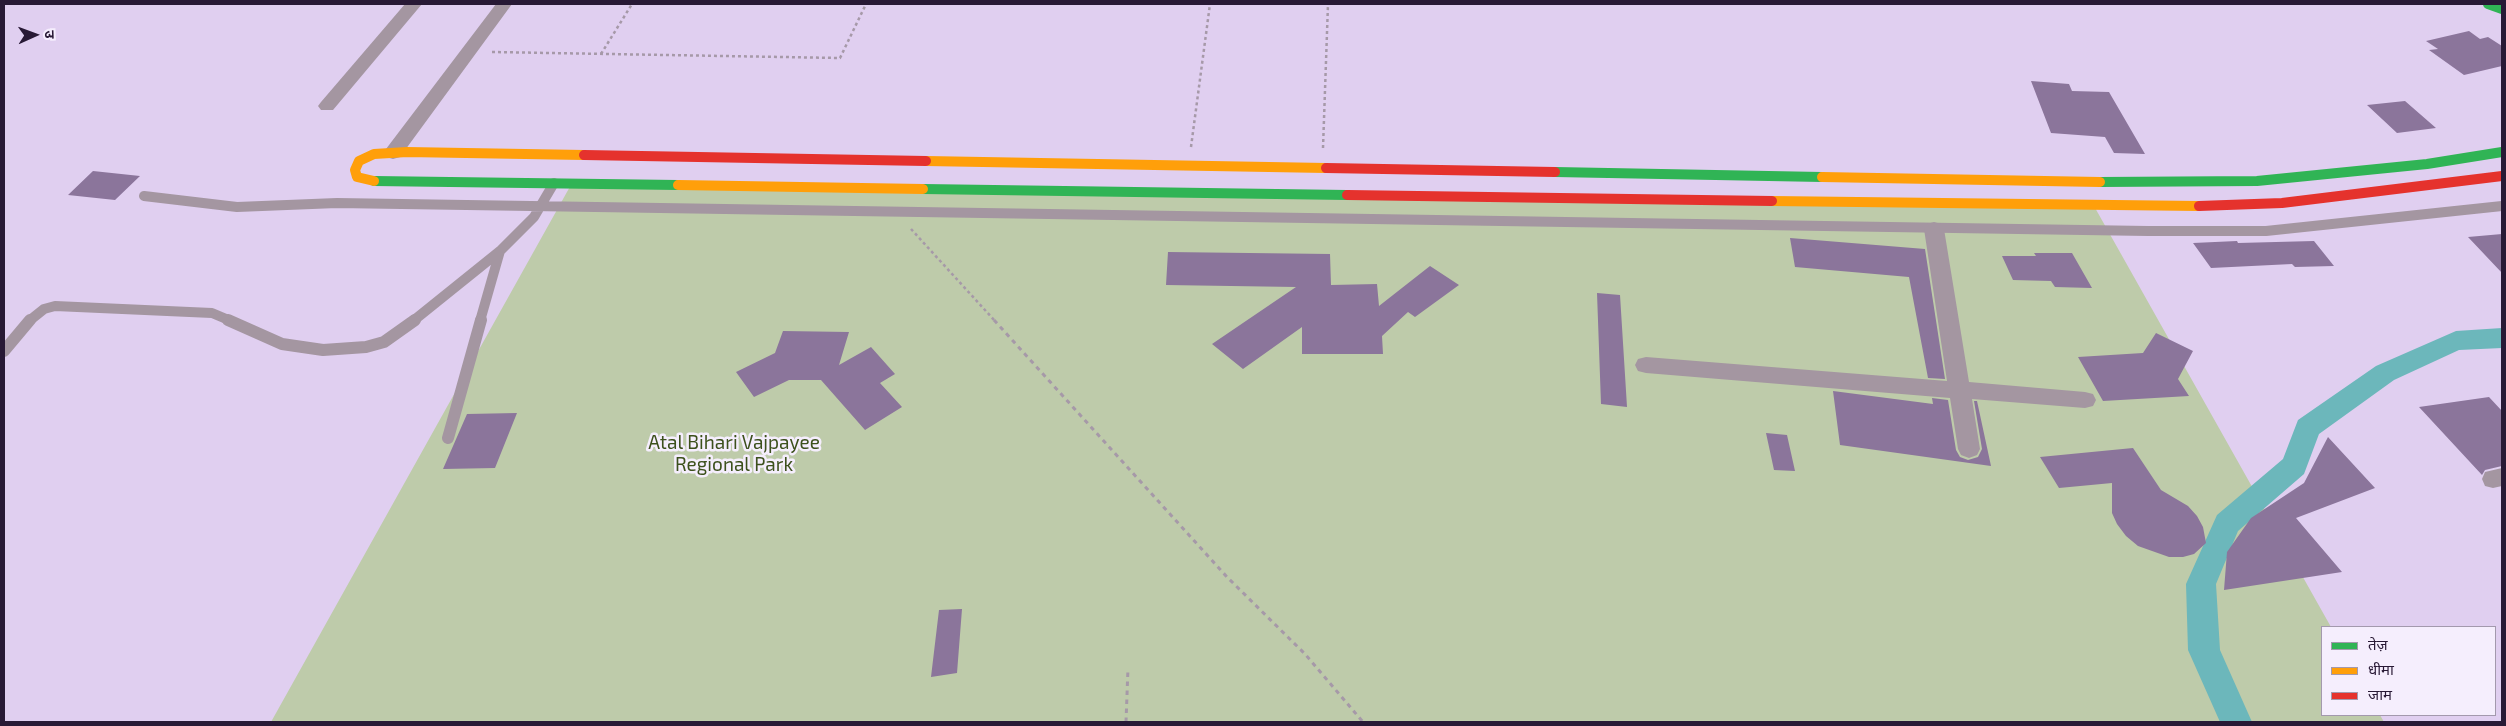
<!DOCTYPE html>
<meta charset="utf-8">
<style>
body{margin:0}
#map{position:relative;width:2506px;height:726px;overflow:hidden;background:#e0cff0;font-family:"Exo 2","Noto Sans Devanagari",sans-serif}
canvas{display:block}
.frame{position:absolute;inset:0;border:5px solid #281935;pointer-events:none}
.legend{position:absolute;left:2321px;top:626px;width:175px;height:90px;box-sizing:border-box;background:#f5eefd;border:1px solid #a399ad;margin:0;padding:6px 9px;list-style:none;font-size:15px;color:#281935}
.legend li{display:flex;align-items:center;gap:10px;height:25px}
.legend b{width:25px;border:1px solid #a399ad}
.north{position:absolute;left:10px;top:10px;width:50px;height:50px;-webkit-text-stroke:4px #f5eefd;paint-order:stroke;rotate:88deg;font-size:14px;font-weight:700;line-height:20px;text-align:center;color:#281935}
.north::after{content:'';display:block;margin:auto;width:18px;height:22px;background:#281935;clip-path:polygon(50% 0,100% 100%,50% 72%,0 100%)}
</style>
<div id="map">
<canvas width="2506" height="726"></canvas>
<div class="frame"></div>
<ul class="legend">
<li><b style="height:6px;background:#30b455"></b>तेज़</li>
<li><b style="height:6px;background:#ff9f0a"></b>धीमा</li>
<li><b style="height:6px;background:#e5322d"></b>जाम</li>
</ul>
<div class="north">उ</div>
</div>
<script>
const c = document.querySelector('canvas').getContext('2d');
c.lineJoin = 'round';
function fillPath(path, color) { c.fillStyle = color; c.fill(path, 'evenodd'); }
const toPath = rows => new Path2D(rows.map(r => 'M' + r).join(''));
function trace(path, color, width, dash) { c.strokeStyle = color; c.lineWidth = width; c.lineCap = dash ? 'butt' : 'round'; c.setLineDash(dash || []); c.stroke(path); }
function drawText(font, color, halo, rows, align = 'center') {
  c.font = font + ' "Exo 2",sans-serif'; c.lineWidth = 5; c.setLineDash([]); c.textBaseline = 'middle'; c.strokeStyle = halo; c.fillStyle = color; for (const [text, x, y, turn = 0] of rows) {
    c.save(); c.translate(x, y); c.rotate((+turn || 0) * Math.PI / 180); c.textAlign = isNaN(turn) ? turn : align; if (halo) c.strokeText(text, 0, 0); c.fillText(text, 0, 0); c.restore();
  }
}
const green = toPath([
 [572,183,2094,206,2331,627,2322,627,2322,715,2380,715,2384,722,271,722]
]);
const canal = toPath([
 [2502,328,2502,348,2459,350,2394,380,2319,434,2304,474,2238,531,2216,584,2220,650,2252,722,2220,722,2188,650,2186,584,2217,515,2283,459,2298,420,2376,366,2456,331,2502,328]
]);
const building = toPath([
 [2469,31,2480,39,2488,37,2502,46,2502,66,2464,75,2429,50,2438,49,2426,41],
 [2031,81,2069,84,2072,91,2109,92,2145,154,2114,153,2105,137,2051,133],
 [2405,101,2436,128,2397,133,2367,105],
 [93,171,140,176,115,200,68,195],
 [2502,234,2502,273,2468,237],
 [1790,238,1925,249,1945,379,1928,378,1909,277,1795,267],
 [2237,241,2238,243,2314,241,2334,266,2295,267,2292,264,2211,268,2193,243],
 [1168,252,1330,254,1331,285,1377,284,1379,306,1430,266,1459,285,1415,317,1408,312,1382,336,1383,354,1302,354,1302,327,1243,369,1212,344,1296,287,1166,285],
 [2034,253,2072,253,2092,288,2055,287,2051,281,2013,280,2002,256,2036,256],
 [1597,293,1620,295,1627,407,1601,404],
 [783,331,849,332,839,365,871,347,895,374,880,383,902,407,865,430,821,380,789,380,754,397,736,372,775,353],
 [2156,333,2193,351,2178,379,2189,396,2103,401,2078,357,2143,353],
 [1833,391,1933,404,1932,398,1948,400,1956,450,1960,457,1968,460,1978,457,1982,449,1974,401,1977,401,1991,466,1840,445],
 [2489,397,2502,411,2502,466,2485,470,2482,475,2419,407],
 [517,413,495,468,443,469,467,414],
 [1766,433,1787,435,1795,471,1774,470],
 [2328,437,2375,488,2296,518,2342,572,2224,590,2227,552,2251,518,2304,483],
 [2133,448,2161,490,2188,506,2197,516,2203,527,2206,543,2194,554,2183,557,2169,557,2138,546,2126,536,2117,524,2112,513,2112,483,2059,488,2040,457],
 [962,609,957,673,931,677,939,610]
]);
const pathFar1 = toPath([
 [492,52,840,58,866,4],
 [601,54,632,4],
 [1191,147,1210,4],
 [1323,148,1328,4],
 [911,229,995,321]
]);
const path = toPath([
 [994,320,1227,577,1305,654,1363,722],
 [1126,722,1128,668]
]);
const laneFar1 = toPath([
 [144,196,237,207,337,203,2148,231,2266,231,2502,206],
 [29,321,44,309,55,306,212,313,231,321],
 [413,321,500,251,534,217,554,183],
 [480,321,500,251]
]);
const lane = toPath([
 [228,320,282,344,323,350,366,347,384,342,415,320],
 [4,351,30,320],
 [448,438,481,320]
]);
const street = toPath([
 [405,4,422,4,333,110,321,110,318,106,321,102,405,4],
 [496,4,512,4,400,157,393,159,386,157,384,153,386,149,496,4],
 [1934,222,1941,224,1944,229,1969,382,2085,392,2093,394,2096,400,2093,406,2085,408,1972,399,1980,449,1977,455,1969,458,1961,455,1958,449,1950,398,1646,373,1638,371,1635,365,1638,359,1646,357,1947,381,1924,229,1927,224,1934,222],
 [2502,468,2502,486,2493,488,2485,486,2482,479,2485,472,2502,468]
]);
const fast = toPath([
 [2488,4,2502,9],
 [1555,172,1822,177],
 [374,181,678,185],
 [2100,182,2257,181,2427,164,2502,152],
 [923,189,1347,195]
]);
const slow = toPath([
 [926,161,1326,168],
 [1822,177,2100,182],
 [374,181,357,177,355,170,359,161,374,154,407,152,584,155],
 [678,185,923,189],
 [1772,201,2199,206]
]);
const jam = toPath([
 [584,155,926,161],
 [1326,168,1555,172],
 [1347,195,1772,201],
 [2199,206,2282,203,2502,176]
]);
const parkNames = [
 ["Atal Bihari Vajpayee",734,443],
 ["Regional Park",734,465]
];
fillPath(green, '#becbaa');
fillPath(canal, '#6cb7bb');
fillPath(building, '#8b759b');
trace(pathFar1, '#a699a8', 2.5, [3, 3]);
trace(path, '#a699a8', 3, [4.5, 4.5]);
trace(laneFar1, '#a496a1', 10);
trace(lane, '#a496a1', 12);
fillPath(street, '#a496a1');
trace(fast, '#30b455', 10);
trace(slow, '#ff9f0a', 10);
trace(jam, '#e5322d', 10);
drawText('19px', '#3c501c', '#f5eefd', parkNames);
</script>
